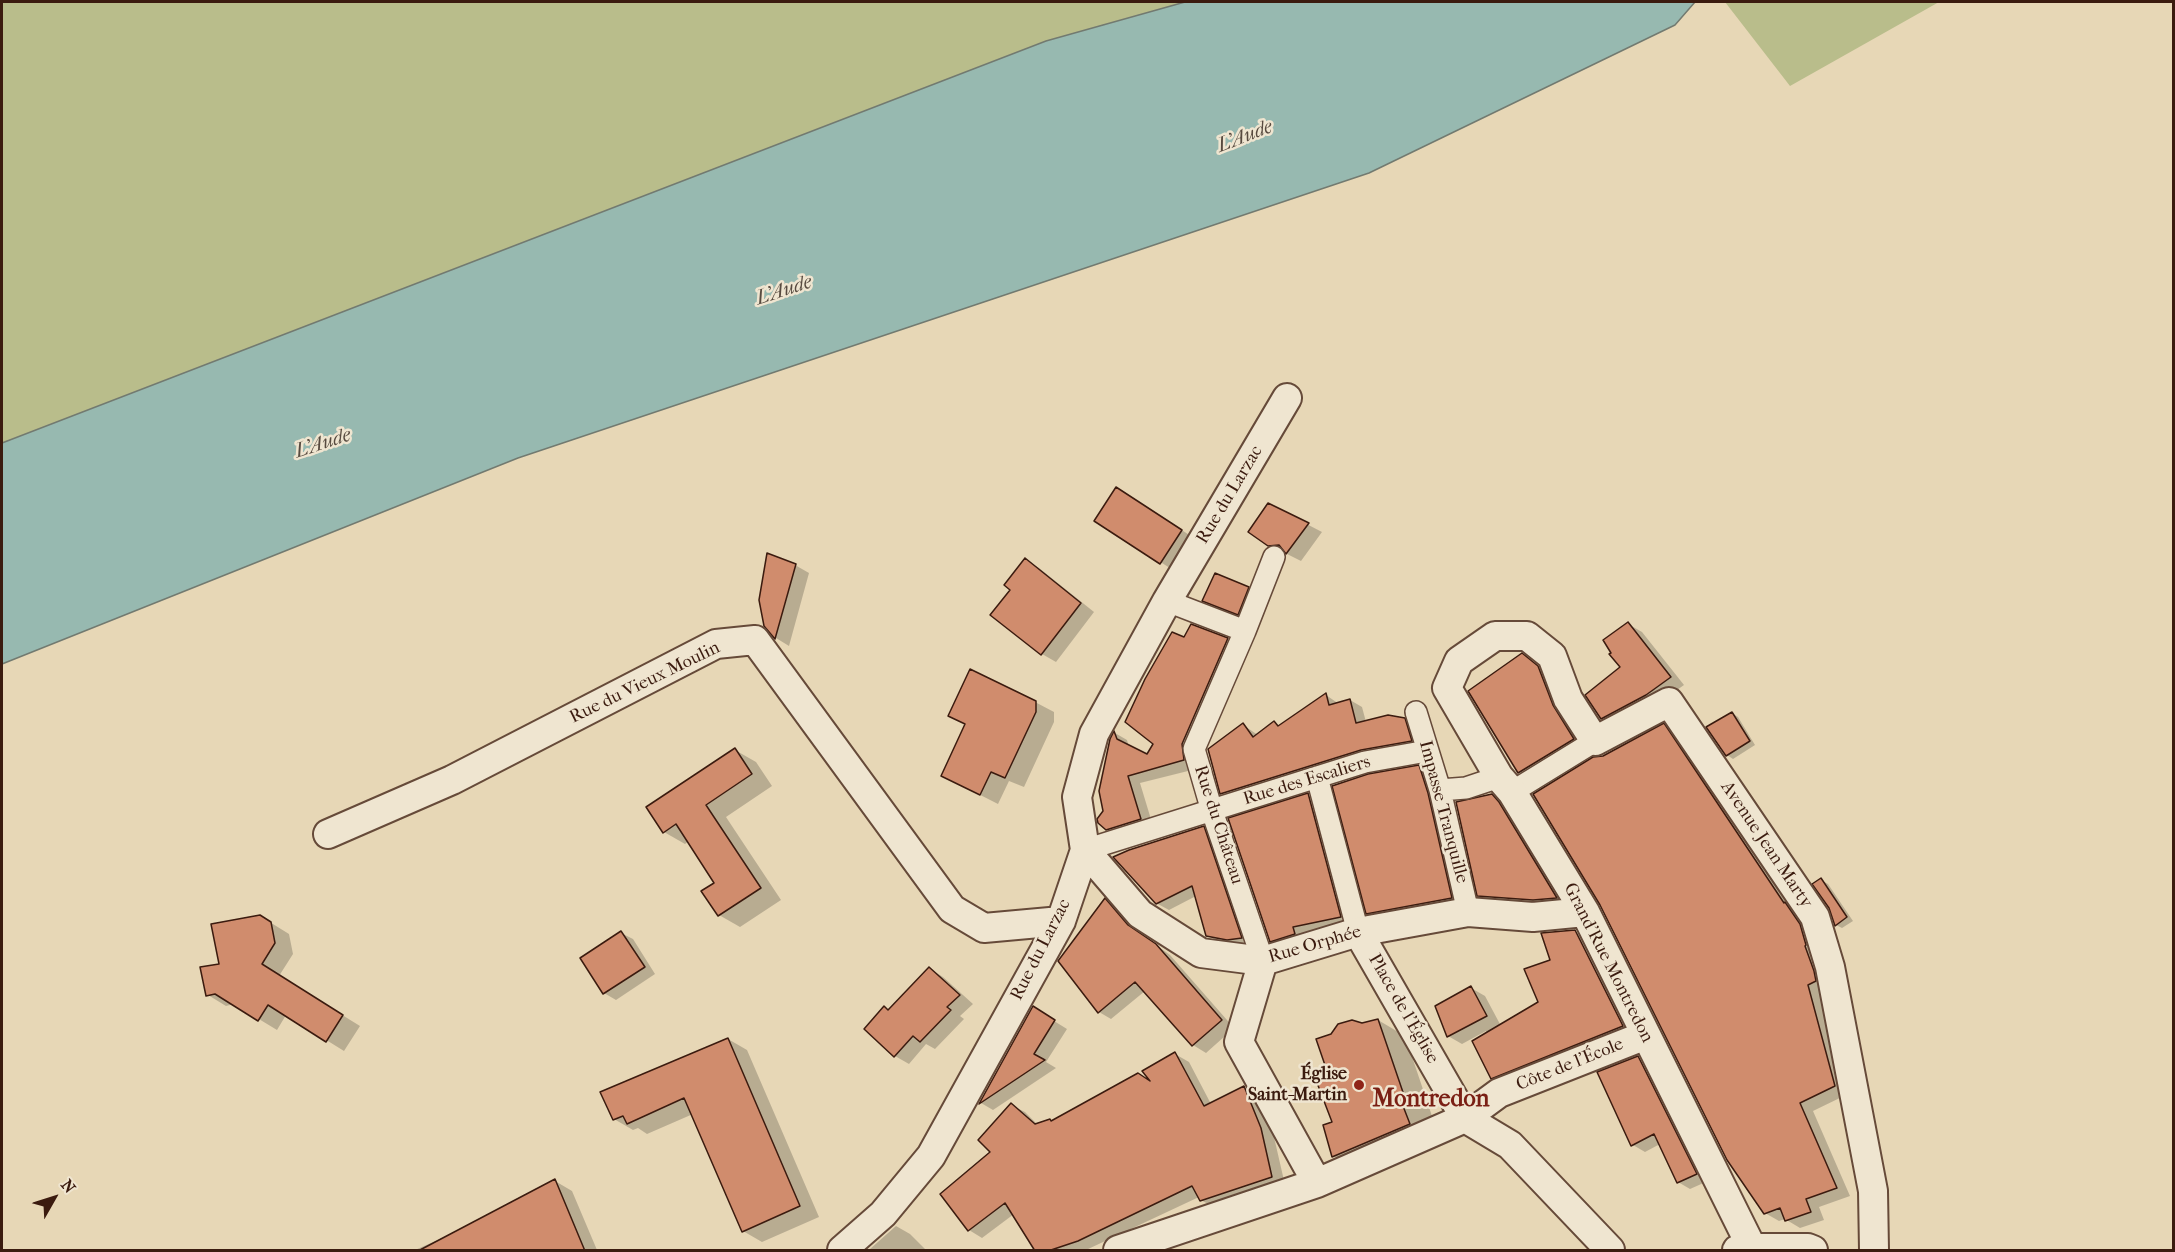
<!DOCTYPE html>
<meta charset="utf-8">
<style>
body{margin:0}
#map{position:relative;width:2175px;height:1252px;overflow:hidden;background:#e7d7b6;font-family:"IM FELL French Canon",serif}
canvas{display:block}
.frame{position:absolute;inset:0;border:3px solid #3b1b0f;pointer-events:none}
.north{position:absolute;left:24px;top:1168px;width:60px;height:60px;-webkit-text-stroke:4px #efe5d0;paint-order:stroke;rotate:51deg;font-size:16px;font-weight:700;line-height:24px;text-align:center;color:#3b1b0f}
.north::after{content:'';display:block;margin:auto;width:21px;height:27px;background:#3b1b0f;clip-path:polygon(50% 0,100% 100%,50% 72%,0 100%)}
</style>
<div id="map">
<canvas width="2175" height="1252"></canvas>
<div class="frame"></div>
<div class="north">N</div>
</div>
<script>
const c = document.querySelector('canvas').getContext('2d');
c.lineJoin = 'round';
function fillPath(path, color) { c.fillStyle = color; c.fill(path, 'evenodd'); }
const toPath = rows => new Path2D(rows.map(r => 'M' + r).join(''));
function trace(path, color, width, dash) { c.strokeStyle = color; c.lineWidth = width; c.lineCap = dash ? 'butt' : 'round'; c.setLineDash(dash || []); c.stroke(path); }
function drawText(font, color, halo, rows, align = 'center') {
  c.font = font + ' "IM FELL French Canon",serif'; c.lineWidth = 5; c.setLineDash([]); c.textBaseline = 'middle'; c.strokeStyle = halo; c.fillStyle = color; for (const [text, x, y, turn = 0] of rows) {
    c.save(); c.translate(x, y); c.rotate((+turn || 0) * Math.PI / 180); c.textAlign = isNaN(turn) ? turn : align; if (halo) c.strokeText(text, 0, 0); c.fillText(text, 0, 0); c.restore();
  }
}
const green = toPath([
 [2,2,1185,2,1046,41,2,443],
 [1725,2,1939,2,1790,86]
]);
const water = toPath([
 [1185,2,1695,2,1675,25,1369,173,518,458,2,664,2,443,1046,41,1185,2]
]);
const shadow = toPath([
 [1129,496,1194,538,1173,570,1096,521],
 [1268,504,1322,532,1301,561,1269,545],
 [1025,560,1039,568,1094,612,1056,662,1042,654,1012,590],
 [795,565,809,573,789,646,776,638,765,626],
 [1248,588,1262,596,1252,621,1217,608,1204,600],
 [1628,624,1642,632,1684,685,1660,702,1616,726,1602,718,1622,667],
 [1191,626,1227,639,1240,647,1196,769,1140,783,1153,826,1121,837,1107,829,1104,812,1112,739,1115,733,1127,740,1129,747,1148,756,1155,744,1185,639],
 [1522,655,1552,676,1587,747,1533,780,1519,772],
 [1326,695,1339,704,1350,700,1362,707,1366,722,1404,720,1417,727,1423,747,1234,800,1222,793,1243,725,1258,735,1274,723,1280,726],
 [1035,702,1054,712,1054,722,1024,787,1009,781,998,804,943,776],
 [1732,713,1738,717,1755,745,1733,759,1727,755],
 [1664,725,1678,733,1814,934,1848,1094,1813,1111,1850,1196,1819,1207,1824,1220,1800,1228,1785,1219,1779,1221,1765,1213,1603,757],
 [735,750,756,762,772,786,726,817,781,900,740,927,719,915,716,883,689,841,685,844,664,832],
 [1419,767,1430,773,1462,904,1379,919,1368,913],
 [1308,795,1321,802,1353,924,1284,948,1271,941],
 [1492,796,1505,804,1569,905,1492,903,1479,895],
 [1203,828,1216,835,1253,945,1220,943,1207,935,1196,896,1169,910,1156,903],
 [1821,880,1828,884,1853,921,1842,928,1836,925],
 [1105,900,1118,908,1141,934,1170,955,1234,1028,1206,1053,1193,1045,1145,991,1111,1019,1099,1012],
 [260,916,289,934,293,954,279,976,360,1026,344,1051,286,1015,277,1030,234,1004,226,1006,208,995,221,965],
 [1575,931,1588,939,1635,1034,1505,1085,1492,1078,1486,1031,1462,1044,1448,1036,1471,988,1485,996,1501,1026,1540,1003,1551,961],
 [621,933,633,939,655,974,616,1000,604,993,582,958],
 [929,968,943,977,973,1004,960,1016,964,1019,935,1049,926,1044,909,1064,895,1056,866,1029,889,1011],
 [1033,1008,1067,1029,1046,1062,1056,1068,993,1110,981,1103],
 [1378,1020,1405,1036,1433,1119,1361,1172,1334,1156,1325,1126,1334,1123,1329,1071,1331,1035],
 [728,1039,747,1050,819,1217,762,1242,743,1231,693,1114,647,1134,638,1128,633,1130,614,1119],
 [1175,1054,1189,1062,1211,1104,1244,1087,1258,1095,1274,1137,1285,1185,1215,1208,1201,1200,1199,1197,1086,1250,1037,1250,1014,1214,982,1238,969,1230,993,1152,1011,1105,1025,1112,1038,1125,1053,1122,1155,1085],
 [1638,1058,1650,1065,1708,1181,1690,1189,1678,1182,1660,1144,1645,1152,1633,1145],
 [555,1181,572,1191,597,1250,415,1250,465,1228],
 [896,1226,910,1234,926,1250,870,1249]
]);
const building = toPath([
 [1116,487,1182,530,1160,564,1094,521,1116,487],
 [1268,503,1309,523,1286,554,1279,545,1268,546,1248,532,1268,503],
 [767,553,796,564,775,639,764,626,759,600,767,553],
 [1025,558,1081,603,1041,655,990,615,1010,590,1004,585,1025,558],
 [1215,573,1249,587,1238,615,1202,601,1215,573],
 [1628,622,1671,677,1646,695,1601,719,1585,695,1620,667,1609,654,1611,653,1603,640,1628,622],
 [1191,624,1228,638,1182,744,1184,760,1128,776,1141,819,1106,830,1098,823,1097,819,1103,811,1099,791,1110,739,1114,731,1117,739,1147,754,1153,744,1125,722,1145,679,1172,632,1184,637,1191,624],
 [1522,653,1538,666,1553,705,1574,739,1518,773,1468,691,1522,653],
 [970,669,1036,701,1036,712,1005,778,991,772,980,795,941,776,965,724,948,716,970,669],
 [1326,693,1329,705,1350,699,1356,723,1388,715,1405,718,1412,741,1361,750,1220,794,1208,749,1243,723,1253,737,1274,721,1278,726,1326,693],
 [1732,712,1750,741,1726,756,1706,727,1732,712],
 [1664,723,1784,903,1785,902,1800,924,1806,945,1805,946,1814,971,1816,981,1808,985,1835,1086,1800,1103,1837,1188,1806,1199,1811,1212,1785,1221,1780,1208,1764,1214,1727,1160,1600,905,1533,794,1593,757,1603,756,1664,723],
 [735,748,752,774,706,805,761,888,718,916,701,891,714,883,676,824,663,833,646,807,735,748],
 [1419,765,1428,793,1452,898,1366,914,1332,786,1368,774,1419,765],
 [1308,793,1341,917,1293,927,1295,934,1270,942,1228,818,1308,793],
 [1492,794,1499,802,1557,898,1533,900,1477,896,1456,802,1492,794],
 [1204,826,1242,938,1227,940,1206,936,1192,886,1156,904,1113,857,1129,850,1204,826],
 [1821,878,1847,917,1835,926,1829,908,1812,884,1821,878],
 [1105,898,1128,925,1156,944,1222,1020,1192,1046,1135,982,1098,1013,1058,961,1105,898],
 [260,915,271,922,275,943,262,964,343,1015,326,1042,268,1005,258,1021,215,994,206,996,200,967,219,964,211,924,260,915],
 [1575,930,1623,1026,1491,1079,1472,1041,1538,1002,1524,969,1550,960,1541,933,1575,930],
 [621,931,645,967,603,994,580,958,621,931],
 [929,967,960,995,947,1007,951,1010,920,1042,913,1036,894,1057,864,1029,884,1006,888,1010,929,967],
 [1471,986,1487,1016,1447,1037,1435,1006,1471,986],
 [1033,1006,1055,1020,1034,1054,1045,1060,979,1104,1033,1006],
 [1378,1019,1407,1104,1403,1106,1410,1124,1332,1157,1323,1125,1332,1122,1314,1075,1327,1071,1316,1039,1331,1034,1338,1024,1352,1020,1362,1023,1378,1019],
 [728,1038,800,1206,742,1232,684,1098,627,1124,623,1116,613,1120,600,1092,728,1038],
 [1175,1052,1204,1106,1244,1086,1261,1128,1272,1177,1200,1201,1192,1186,1078,1241,1048,1251,1035,1251,1005,1203,968,1231,940,1194,990,1152,978,1140,1011,1103,1035,1124,1050,1119,1051,1121,1138,1073,1150,1081,1142,1071,1175,1052],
 [1638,1056,1697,1174,1677,1183,1654,1134,1631,1146,1597,1072,1638,1056],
 [555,1179,585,1251,418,1251,555,1179]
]);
const pedestrian = toPath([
 [1167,601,1245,631],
 [1416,712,1440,790,1468,912],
 [1317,777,1358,932],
 [1440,790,1466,788,1499,777],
 [1512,792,1595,741],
 [1085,850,1365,762,1427,751],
 [1263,961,1212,811,1194,749,1245,631,1274,557]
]);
const minor = toPath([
 [328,834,452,780,716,644,755,640,952,909,984,928,1061,921],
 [1085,850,1140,914,1201,953,1263,961,1358,932,1468,912,1533,917,1585,912],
 [1358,932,1465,1118,1499,1093,1646,1035],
 [1263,961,1239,1042,1317,1183],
 [842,1250,883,1214,931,1156,1061,921,1085,850,1077,797,1094,734,1167,601,1287,398],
 [1118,1250,1317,1183,1465,1118,1510,1145,1610,1250],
 [1737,1250,1753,1248,1808,1248,1813,1250],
 [1753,1250,1585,912,1512,792,1499,777,1447,688,1459,661,1495,636,1527,636,1552,656,1568,699,1595,741,1669,702,1815,917,1830,967,1873,1191,1874,1250]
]);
const markers = [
 [1359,1085,6,"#8f2418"]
];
const streetNames = [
 ["Rue du Larzac",1230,495,-59],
 ["Rue du Vieux Moulin",645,683,-26],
 ["Rue des Escaliers",1307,781,-17],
 ["Impasse Tranquille",1443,812,75],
 ["Rue du Château",1218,825,72],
 ["Avenue Jean Marty",1766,845,56],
 ["Rue Orphée",1315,945,-16],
 ["Rue du Larzac",1041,950,-63],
 ["Grand'Rue Montredon",1608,963,63],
 ["Place de l'Église",1403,1009,60],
 ["Côte de l'École",1570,1065,-22]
];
const poiNames = [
 ["Église",1347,1075],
 ["Saint-Martin",1347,1096]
];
const waterNames = [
 ["L'Aude",1245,137,-21],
 ["L'Aude",784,291,-18],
 ["L'Aude",323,444,-18]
];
const districtNames = [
 ["Montredon",1431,1100]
];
fillPath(green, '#b9bd8b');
fillPath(water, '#97b9b0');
trace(water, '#727a70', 1.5);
fillPath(shadow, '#0003');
fillPath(building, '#d08c6d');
trace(building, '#3b1b0f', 1.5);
trace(pedestrian, '#664a39', 24);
trace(minor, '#664a39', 32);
trace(pedestrian, '#efe5d0', 21);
trace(minor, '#efe5d0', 28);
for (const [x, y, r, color] of markers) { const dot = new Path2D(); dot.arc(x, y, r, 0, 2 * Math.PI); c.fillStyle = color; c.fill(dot); trace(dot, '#efe5d0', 2); }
drawText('18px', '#3b1b0f', '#efe5d0', streetNames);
drawText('bold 18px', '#3b1b0f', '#efe5d0', poiNames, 'right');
drawText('italic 20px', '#574a3f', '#efe5d0', waterNames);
drawText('bold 24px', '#7a1f14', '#efe5d0', districtNames);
</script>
